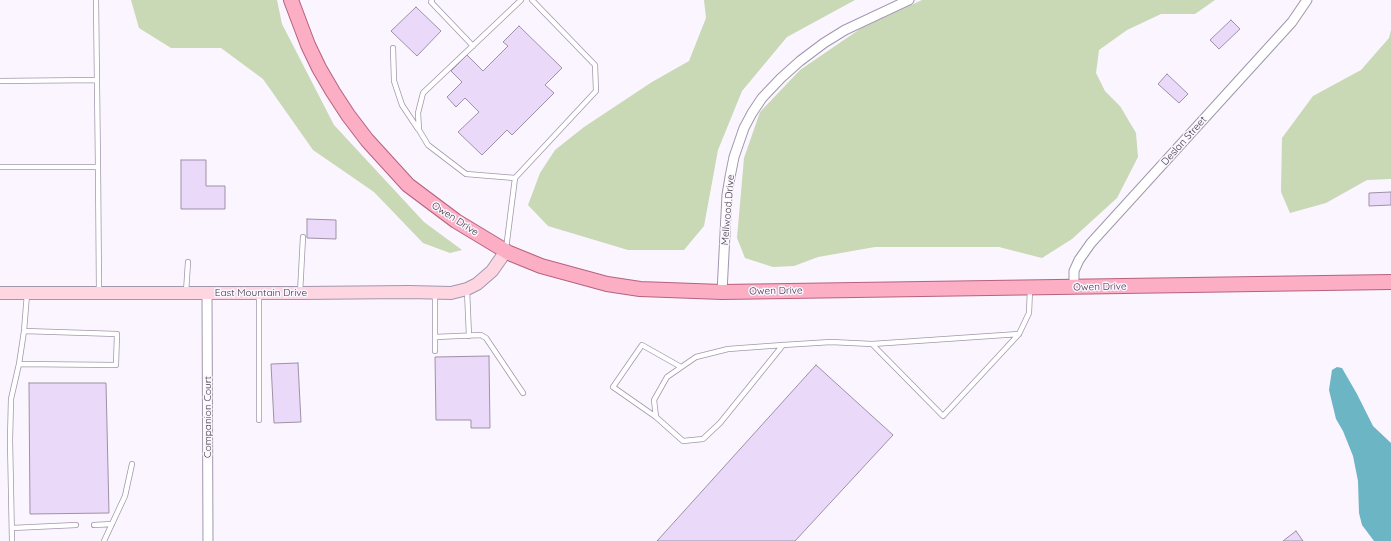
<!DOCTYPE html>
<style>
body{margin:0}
canvas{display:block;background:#faf5fe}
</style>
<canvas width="1391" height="541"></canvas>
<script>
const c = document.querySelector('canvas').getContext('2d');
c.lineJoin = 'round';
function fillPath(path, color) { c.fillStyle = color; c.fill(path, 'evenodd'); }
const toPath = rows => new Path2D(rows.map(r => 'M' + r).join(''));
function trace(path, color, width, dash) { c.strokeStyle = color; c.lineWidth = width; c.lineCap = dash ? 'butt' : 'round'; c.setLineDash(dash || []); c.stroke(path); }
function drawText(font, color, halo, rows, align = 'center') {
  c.font = font + ' Quicksand,sans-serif'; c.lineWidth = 3; c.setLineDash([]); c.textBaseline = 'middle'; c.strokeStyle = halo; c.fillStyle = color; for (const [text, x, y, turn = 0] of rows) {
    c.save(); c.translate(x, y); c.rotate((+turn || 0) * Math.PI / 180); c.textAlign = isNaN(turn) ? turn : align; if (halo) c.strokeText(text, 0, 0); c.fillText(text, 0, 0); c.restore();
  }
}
const green = toPath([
 [131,0,277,0,282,24,334,125,424,222,462,250,450,253,423,243,374,192,313,150,263,79,221,48,171,48,139,28],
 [704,0,855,0,787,37,742,91,718,150,704,226,684,250,628,250,548,226,528,205,540,173,555,150,584,127,652,82,689,61,706,18],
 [922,0,1215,0,1195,14,1161,14,1127,30,1099,50,1096,73,1105,91,1120,106,1136,133,1138,157,1117,198,1072,239,1042,258,999,247,875,247,818,257,794,266,773,267,745,258,737,238,744,158,760,112,800,70,860,29],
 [1391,30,1391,179,1367,180,1326,203,1290,213,1281,192,1282,138,1313,96,1361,70,1389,38]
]);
const water = toPath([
 [1337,367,1342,368,1357,394,1373,426,1391,443,1391,541,1374,541,1362,525,1359,513,1358,481,1353,456,1343,431,1336,419,1329,390,1332,370]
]);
const building = toPath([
 [416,7,441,31,417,56,391,31,416,7],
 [1231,20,1240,29,1219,49,1210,40,1231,20],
 [519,26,562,68,545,85,554,93,512,135,507,130,482,155,458,132,479,112,465,98,456,107,447,97,462,82,451,71,467,55,483,71,508,46,503,42,519,26],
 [1167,74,1188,94,1179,103,1158,84,1167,74],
 [181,160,206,160,206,186,225,186,225,209,181,209,181,160],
 [1391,192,1391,205,1369,206,1369,193,1391,192],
 [307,219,336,220,336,239,307,238,307,219],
 [489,356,490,428,471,428,471,420,436,420,435,357,489,356],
 [298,363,301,422,274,423,271,364,298,363],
 [816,365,893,435,795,541,657,541,816,365],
 [29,383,106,383,109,513,30,514,29,383],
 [1296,531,1303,541,1283,541,1296,531]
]);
const lane = toPath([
 [96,0,98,167],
 [432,0,431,2,473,46],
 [393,48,394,81,402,105,418,129],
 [0,81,97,80],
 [0,167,98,167,99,292],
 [515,178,466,174,428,145,419,130,418,113,423,93,521,0],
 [506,249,515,178,596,91,595,65,532,0],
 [467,290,469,336],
 [186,292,188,262],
 [300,293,303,237],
 [435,293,435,351],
 [259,295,259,420],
 [435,337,481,335,486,338,523,393],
 [872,344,1019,334],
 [783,345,720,423,703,439,683,441,656,417,654,400,667,377,696,357,728,349,783,345,831,342,872,344,943,416,1019,334,1029,313,1030,289],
 [19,364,116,365,117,334,24,331],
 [656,417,613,387,642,345,681,367],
 [94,525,112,524],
 [12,528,76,525],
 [12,541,10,440,11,399,19,364,24,331,27,294],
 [104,541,125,496,132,464]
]);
const street = toPath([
 [1074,287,1074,271,1079,260,1091,243,1292,22,1307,0],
 [722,292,727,195,730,177,734,157,744,128,752,113,762,98,781,78,800,61,824,43,845,30,909,0],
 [207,293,208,541]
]);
const secondary = toPath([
 [0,293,300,293,409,292,451,293,467,289,477,284,492,271,506,251]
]);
const primary = toPath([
 [291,0,308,45,319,68,333,92,348,115,367,140,408,185,456,221,509,253,541,266,607,284,640,289,722,292,1391,282]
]);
const streetNames = [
 ["Deslan Street",1184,141,-48],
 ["Mellwood Drive",728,210,-85],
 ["Owen Drive",455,219,33],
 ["Owen Drive",1100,287,-1],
 ["Owen Drive",776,291,-1],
 ["East Mountain Drive",261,293],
 ["Companion Court",208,417,-90]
];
fillPath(green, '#c9d8b5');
fillPath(water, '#6cb5c5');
fillPath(building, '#ead9f8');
trace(building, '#9d91a7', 1);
trace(lane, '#a297ac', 6);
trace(street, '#a297ac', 11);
trace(secondary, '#a297ac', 14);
trace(primary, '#b7627c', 16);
trace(lane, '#fff', 4.5);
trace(street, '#fff', 9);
trace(secondary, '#fdd6e1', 12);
trace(primary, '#fbaec4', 14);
drawText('10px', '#3d3841', '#faf5fe', streetNames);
</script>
